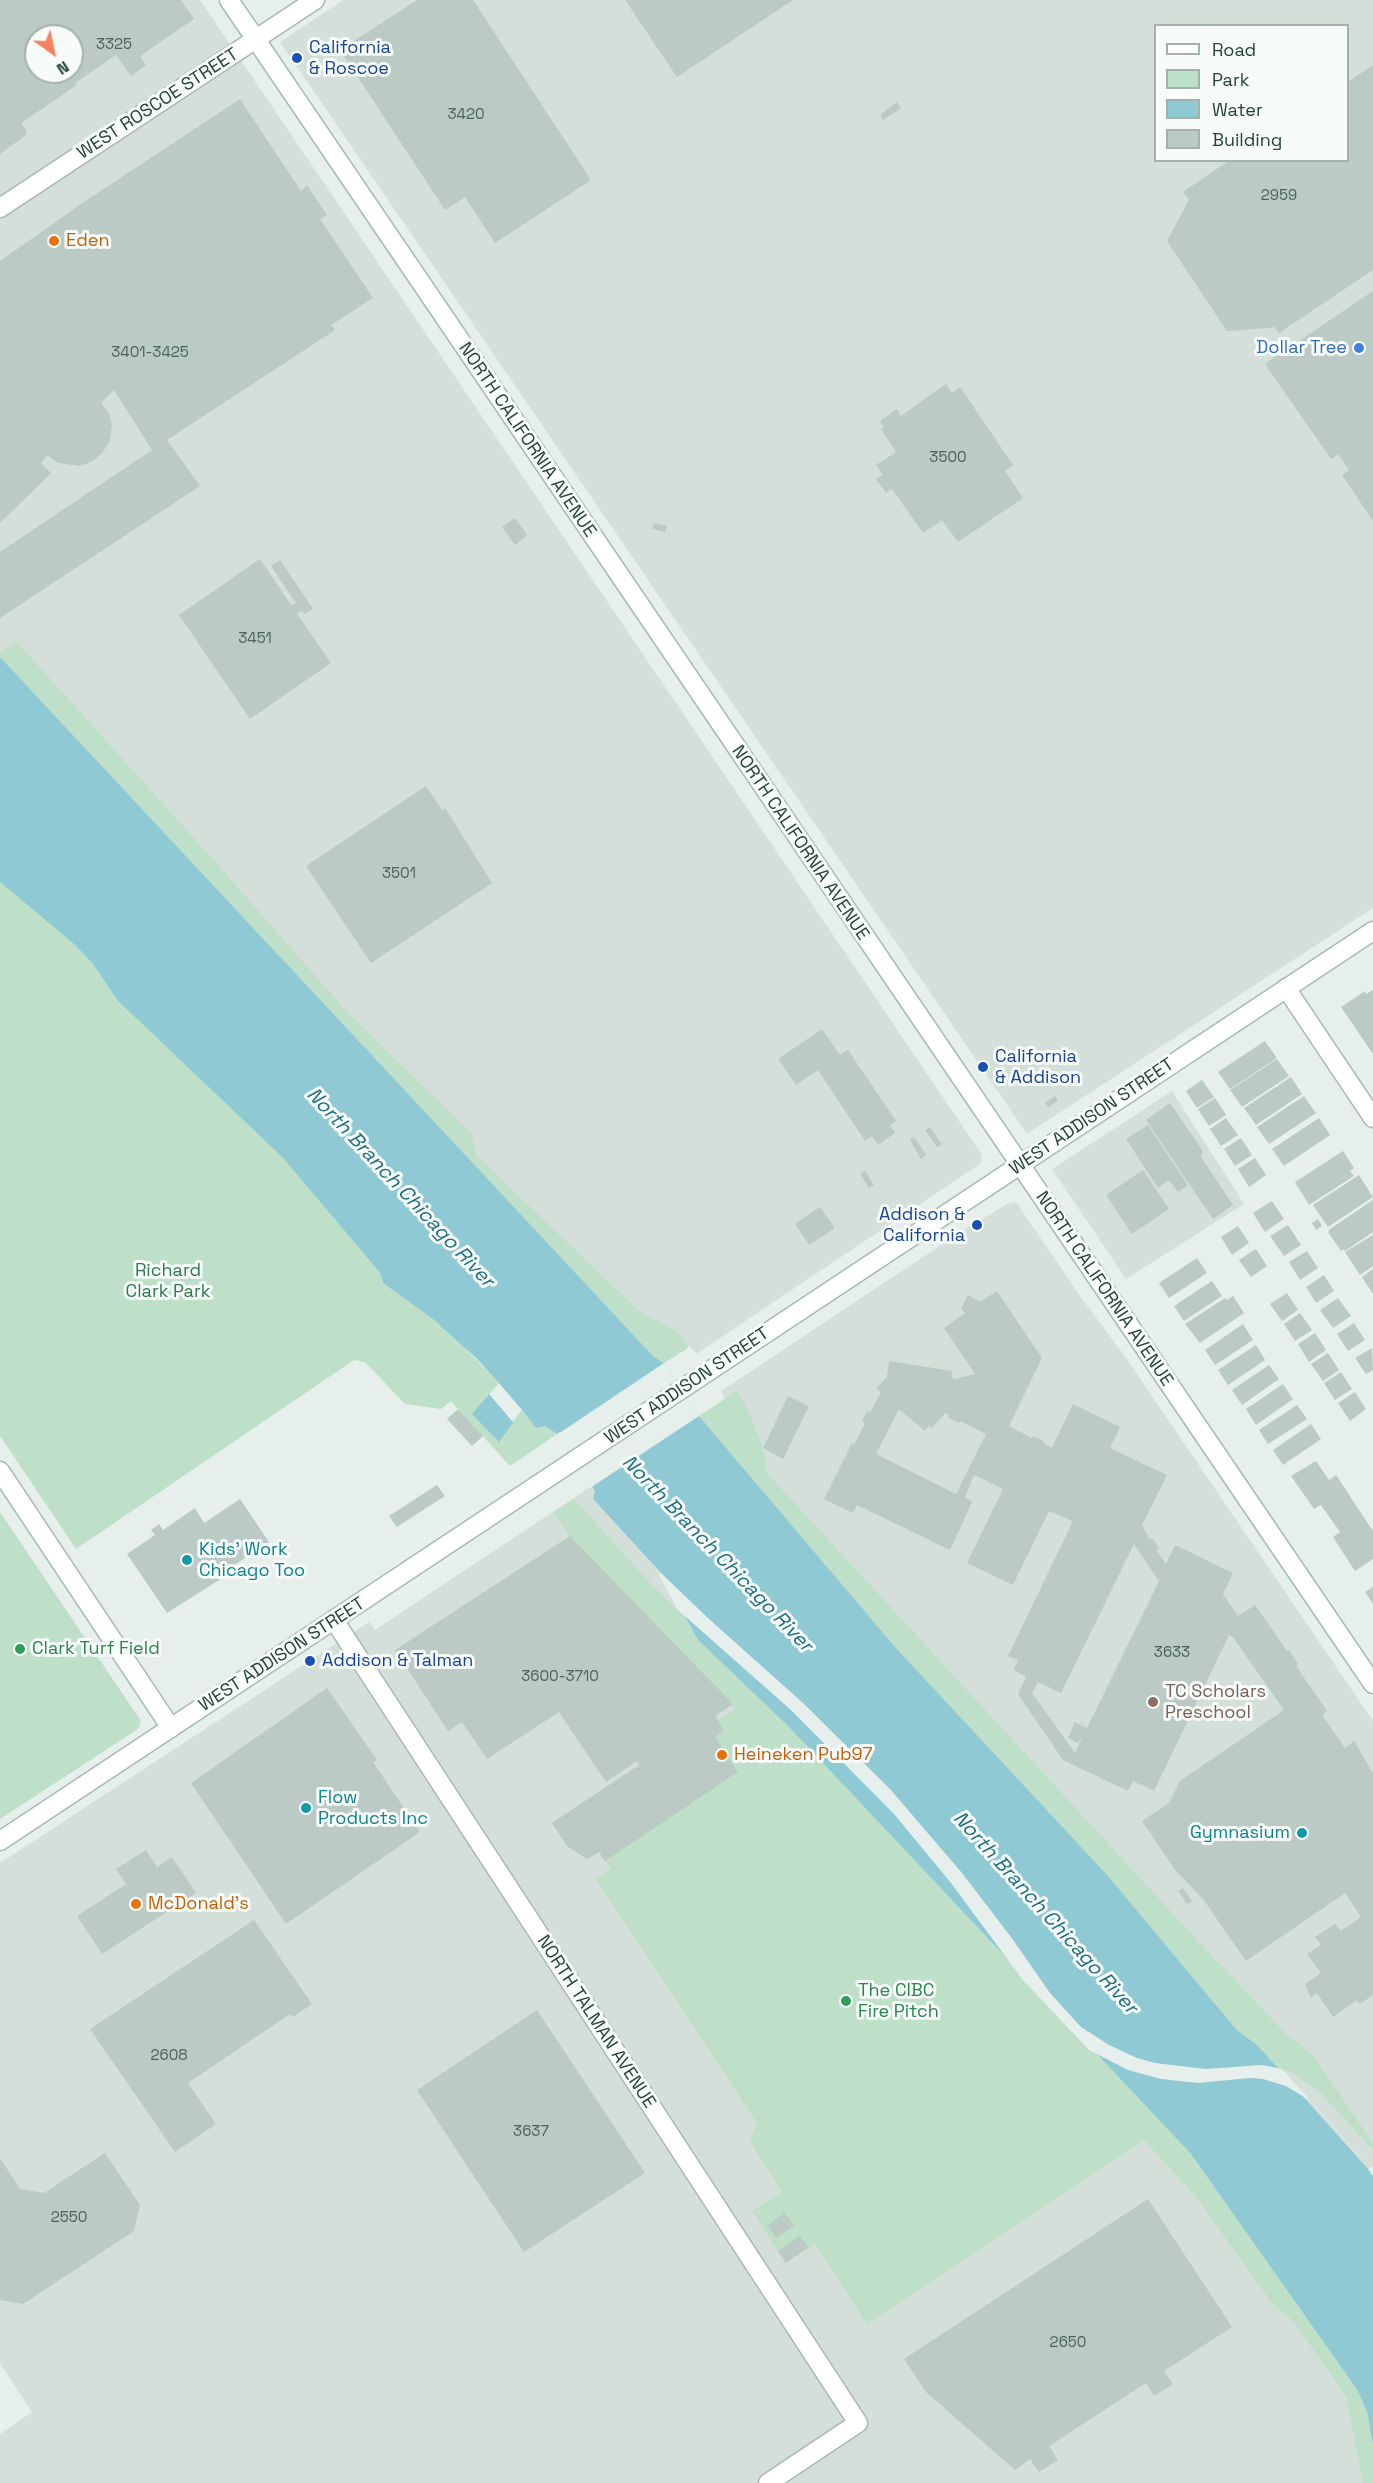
<!DOCTYPE html>
<style>
body{margin:0}
#map{position:relative;width:1373px;height:2483px;overflow:hidden;background:#e6efeb;font-family:"Space Grotesk",sans-serif}
canvas{display:block}
.legend{position:absolute;left:1154px;top:24px;width:195px;height:138px;box-sizing:border-box;background:#f7fbf9;border:2px solid #a3b1ad;margin:0;padding:8px 10px;list-style:none;font-size:18px;color:#24423a}
.legend li{display:flex;align-items:center;gap:12px;height:30px}
.legend b{width:30px;border:2px solid #a3b1ad}
.north{position:absolute;left:24px;top:24px;width:60px;height:60px;box-sizing:border-box;background:#f7fbf9;border:2px solid #a3b1ad;border-radius:50%;rotate:147deg;font-size:16px;font-weight:700;line-height:24px;text-align:center;color:#24423a}
.north::after{content:'';display:block;margin:auto;width:21px;height:27px;background:#f4845f;clip-path:polygon(50% 0,100% 100%,50% 72%,0 100%)}
</style>
<div id="map">
<canvas width="1373" height="2483"></canvas>
<ul class="legend">
<li><b style="height:8px;background:#fff"></b>Road</li>
<li><b style="height:16px;background:#bfe0c8"></b>Park</li>
<li><b style="height:16px;background:#8ec9d4"></b>Water</li>
<li><b style="height:16px;background:#bbcac4"></b>Building</li>
</ul>
<div class="north">N</div>
</div>
<script>
const c = document.querySelector('canvas').getContext('2d');
c.lineJoin = 'round';
function fillPath(path, color) { c.fillStyle = color; c.fill(path, 'evenodd'); }
const toPath = rows => new Path2D(rows.map(r => 'M' + r).join(''));
function trace(path, color, width, dash) { c.strokeStyle = color; c.lineWidth = width; c.lineCap = dash ? 'butt' : 'round'; c.setLineDash(dash || []); c.stroke(path); }
function drawText(font, color, halo, rows, align = 'center') {
  c.font = font + ' "Space Grotesk",sans-serif'; c.lineWidth = 6; c.setLineDash([]); c.textBaseline = 'middle'; c.strokeStyle = halo; c.fillStyle = color; for (const [text, x, y, turn = 0] of rows) {
    c.save(); c.translate(x, y); c.rotate((+turn || 0) * Math.PI / 180); c.textAlign = isNaN(turn) ? turn : align; if (halo) c.strokeText(text, 0, 0); c.fillText(text, 0, 0); c.restore();
  }
}
const built = toPath([
 [0,0,200,0,982,1155,980,1164,696,1354,690,1346,664,1363,654,1357,0,657],
 [36,36,72,36,72,72,36,72],
 [343,0,1373,0,1373,908,1027,1134,280,42],
 [1156,26,1348,26,1348,160,1156,160],
 [1172,1091,1244,1204,1126,1279,1052,1169],
 [1016,1202,1080,1296,1124,1355,1373,1721,1373,2166,1368,2169,896,1648,699,1416,725,1399,721,1391,970,1226,1009,1203],
 [592,1486,595,1491,593,1499,661,1573,698,1640,789,1727,1191,2154,1358,2391,1373,2445,1373,2483,0,2483,0,2434,32,2412,0,2363,0,1863,369,1622,375,1630]
]);
const green = toPath([
 [17,642,219,866,349,1014,471,1133,476,1155,640,1312,677,1331,688,1348,664,1363,654,1357,0,657,0,653],
 [0,882,75,945,93,964,117,1000,283,1158,380,1273,383,1283,434,1320,461,1344,499,1383,536,1427,545,1426,557,1434,510,1466,451,1401,441,1409,405,1404,365,1362,354,1360,76,1549,0,1436],
 [737,1391,748,1410,763,1448,767,1473,1198,1941,1286,2034,1313,2055,1373,2143,1373,2150,1318,2090,1293,2073,1276,2067,1257,2045,1237,2030,1107,1875,896,1648,699,1416],
 [574,1499,650,1583,685,1617,698,1640,789,1727,1191,2154,1358,2391,1367,2412,1373,2445,1373,2483,1363,2483,1346,2396,1294,2322,1271,2302,1197,2198,1144,2140,867,2324,815,2244,786,2263,752,2211,782,2192,750,2141,757,2123,596,1879,611,1869,599,1852,587,1859,567,1846,552,1823,715,1716,718,1720,734,1710,733,1704,570,1536,554,1512],
 [0,1512,141,1721,138,1729,0,1819]
]);
const water = toPath([
 [0,657,654,1357,664,1363,699,1416,896,1648,1107,1875,1237,2030,1257,2045,1368,2169,1373,2176,1373,2445,1367,2412,1358,2391,1191,2154,789,1727,698,1640,661,1573,593,1499,595,1491,592,1486,595,1484,560,1432,557,1434,545,1426,536,1428,522,1410,499,1442,472,1414,499,1383,476,1358,434,1320,383,1283,380,1273,283,1158,117,1000,93,964,75,945,0,882]
]);
const pier = toPath([
 [664,1363,699,1416,590,1488,591,1483,560,1436,555,1436],
 [499,1383,522,1410,513,1422,489,1394],
 [661,1573,709,1619,803,1703,890,1789,962,1873,1011,1937,1050,1993,1081,2027,1109,2045,1137,2058,1155,2063,1206,2069,1262,2065,1282,2069,1372,2169,1309,2100,1286,2086,1263,2079,1250,2078,1198,2083,1161,2079,1128,2070,1089,2050,1022,1979,951,1883,894,1814,792,1711,678,1610,659,1575]
]);
const building = toPath([
 [0,0,181,0,194,19,140,56,146,65,131,76,116,55,74,84,77,85,21,123,26,130,26,135,0,154],
 [36,36,72,36,72,72,36,72],
 [417,0,473,0,591,180,495,243,465,197,445,210,340,50],
 [625,0,793,0,677,77],
 [1373,65,1373,270,1279,333,1274,326,1270,328,1227,331,1167,241,1189,200,1183,192,1230,160,1348,160,1348,82],
 [240,99,301,191,307,185,327,215,320,219,373,298,331,325,335,330,167,440,200,486,0,618,0,552,152,450,114,390,101,403,109,413,112,425,110,440,103,452,93,461,80,466,58,463,47,455,41,463,51,473,0,523,0,261,84,202],
 [897,102,901,108,883,120,880,115],
 [1373,291,1373,521,1342,475,1349,470,1338,454,1331,459,1265,364],
 [946,384,952,393,960,387,1013,465,1005,471,1023,498,958,542,942,520,923,533,892,489,886,493,876,479,883,475,876,465,896,452,881,429,884,427,880,421,897,409,901,416],
 [515,518,527,535,515,545,502,527],
 [654,523,667,526,665,532,652,529],
 [260,559,291,605,296,603,271,566,280,560,313,609,304,614,302,611,297,614,331,663,250,719,179,615],
 [426,786,442,810,445,808,492,883,371,963,306,866],
 [1373,990,1373,1054,1341,1007,1365,991,1366,994],
 [822,1029,840,1055,848,1050,896,1121,890,1125,895,1133,878,1145,872,1136,865,1141,818,1070,796,1085,778,1059],
 [1265,1041,1277,1058,1230,1089,1218,1072],
 [1277,1059,1289,1076,1242,1107,1230,1090],
 [1291,1077,1302,1094,1256,1125,1244,1108],
 [1202,1080,1214,1097,1197,1108,1186,1091],
 [1055,1096,1058,1101,1048,1107,1045,1103],
 [1304,1096,1316,1113,1269,1144,1257,1127],
 [1215,1098,1226,1115,1209,1126,1198,1109],
 [1170,1103,1203,1151,1201,1157,1233,1205,1213,1219,1146,1120],
 [1226,1118,1238,1135,1221,1146,1210,1129],
 [1319,1118,1330,1135,1284,1166,1272,1149],
 [1148,1125,1188,1185,1178,1192,1169,1180,1158,1188,1126,1139],
 [930,1127,942,1145,937,1147,925,1130],
 [914,1137,926,1155,921,1159,910,1140],
 [1241,1138,1252,1155,1235,1166,1224,1149],
 [1343,1151,1354,1168,1350,1171,1354,1176,1309,1205,1295,1182],
 [1255,1158,1266,1175,1249,1187,1238,1169],
 [1143,1170,1169,1209,1132,1234,1106,1195],
 [865,1171,874,1185,869,1188,860,1174],
 [1359,1175,1373,1197,1328,1227,1313,1205],
 [1373,1200,1373,1232,1345,1251,1343,1249,1341,1251,1328,1232,1330,1229],
 [1272,1201,1284,1219,1265,1232,1253,1213],
 [820,1207,835,1228,809,1245,795,1224],
 [1318,1219,1322,1226,1316,1230,1312,1223],
 [1288,1225,1301,1245,1284,1256,1270,1236],
 [1238,1226,1249,1243,1232,1255,1221,1237],
 [1373,1235,1373,1266,1360,1275,1345,1252],
 [1256,1249,1267,1266,1251,1277,1239,1260],
 [1307,1251,1318,1268,1300,1280,1289,1262],
 [1197,1258,1207,1273,1169,1298,1159,1283],
 [1373,1269,1373,1294,1362,1277],
 [1324,1275,1334,1291,1316,1303,1306,1287],
 [1212,1281,1222,1296,1184,1321,1174,1306],
 [997,1291,1042,1358,1009,1426,1032,1438,1033,1436,1044,1441,1043,1443,1052,1448,1073,1404,1120,1427,1110,1448,1167,1475,1142,1525,1150,1540,1152,1538,1159,1548,1156,1550,1166,1564,1175,1545,1233,1573,1223,1594,1238,1616,1255,1605,1287,1651,1289,1650,1298,1664,1296,1666,1327,1711,1322,1715,1345,1748,1354,1741,1373,1773,1373,1995,1360,2004,1357,2000,1333,2017,1317,1993,1311,1998,1305,1984,1321,1973,1307,1954,1321,1945,1315,1937,1335,1924,1341,1931,1361,1917,1345,1893,1246,1961,1203,1899,1175,1870,1142,1821,1169,1803,1180,1781,1284,1710,1233,1637,1229,1635,1154,1791,1133,1781,1128,1791,1063,1760,1018,1694,1026,1677,1014,1670,1018,1660,1008,1656,1073,1521,1049,1511,1013,1585,967,1563,1003,1489,974,1475,965,1497,972,1502,950,1550,857,1505,853,1513,824,1499,852,1443,854,1445,865,1423,862,1422,867,1411,870,1413,881,1392,876,1388,887,1377,889,1361,952,1371,952,1378,955,1379,975,1374,944,1328,965,1313,961,1308,968,1295,980,1302],
 [899,1409,925,1431,929,1425,932,1428,945,1413,949,1415,948,1418,959,1423,960,1421,986,1434,956,1494,876,1454],
 [1134,1544,1159,1581,1087,1728,1075,1722,1068,1738,1078,1743,1083,1736,1075,1753,1032,1693,1038,1682,1061,1693],
 [1287,1293,1298,1310,1282,1321,1270,1304],
 [1233,1296,1244,1313,1200,1343,1185,1324,1225,1298,1227,1300],
 [1338,1298,1351,1316,1333,1328,1320,1310],
 [1300,1313,1312,1330,1295,1341,1284,1324],
 [1354,1323,1365,1340,1348,1351,1337,1334],
 [1243,1324,1253,1340,1215,1365,1205,1350],
 [1315,1333,1326,1350,1309,1362,1298,1344],
 [1256,1345,1265,1360,1228,1385,1218,1370],
 [1372,1348,1373,1370,1366,1374,1355,1358],
 [1328,1353,1339,1370,1323,1381,1311,1364],
 [1269,1365,1279,1379,1242,1405,1232,1390],
 [1341,1372,1352,1389,1335,1400,1324,1383],
 [1283,1384,1293,1399,1256,1425,1246,1409],
 [1355,1392,1366,1409,1350,1421,1338,1403],
 [788,1396,809,1406,783,1459,763,1448],
 [1297,1405,1307,1419,1268,1444,1259,1430],
 [458,1409,483,1436,472,1446,447,1419],
 [1311,1424,1321,1439,1283,1465,1273,1450],
 [1316,1461,1329,1480,1336,1475,1373,1531,1373,1559,1355,1571,1333,1537,1340,1532,1321,1505,1314,1509,1291,1476],
 [437,1485,445,1496,397,1527,389,1516],
 [240,1499,269,1542,233,1566,234,1568,227,1575,167,1613,127,1554,155,1535,151,1530,159,1524,163,1530,195,1508,204,1523],
 [570,1536,733,1704,715,1716,724,1730,715,1737,738,1772,605,1861,599,1852,587,1859,567,1846,552,1823,639,1765,637,1761,606,1782,559,1712,487,1759,462,1722,448,1731,395,1650],
 [1373,1587,1373,1604,1365,1592],
 [327,1688,377,1760,373,1762,420,1832,286,1924,191,1783],
 [146,1850,157,1867,172,1857,196,1893,102,1954,77,1916,126,1884,116,1869],
 [1183,1888,1192,1901,1187,1904,1178,1891],
 [254,1920,312,2004,293,2017,290,2014,188,2083,216,2124,175,2152,90,2029],
 [537,2010,645,2173,524,2252,417,2090],
 [105,2153,140,2205,134,2231,23,2304,0,2300,0,2158,20,2189,44,2193],
 [1148,2199,1232,2327,1164,2371,1173,2384,1154,2396,1146,2383,1049,2446,1058,2460,1039,2472,1030,2459,1015,2470,926,2392,904,2359],
 [784,2212,794,2226,776,2238,768,2226],
 [800,2236,808,2247,786,2263,778,2251]
]);
const street = toPath([
 [0,208,315,0],
 [1286,988,1373,1118],
 [0,1471,171,1728],
 [334,1620,858,2423,768,2483]
]);
const secondary = toPath([
 [229,0,1373,1684],
 [0,1841,1373,931]
]);
const markers = [
 [297,58,6,"#1a4fb4"],
 [54,241,6,"#e8710a"],
 [1359,348,6,"#3f7fe0"],
 [983,1067,6,"#1a4fb4"],
 [977,1225,6,"#1a4fb4"],
 [187,1560,6,"#0f9aa8"],
 [20,1649,6,"#2e9e5b"],
 [310,1661,6,"#1a4fb4"],
 [1153,1702,6,"#8d6e63"],
 [722,1755,6,"#e8710a"],
 [306,1808,6,"#0f9aa8"],
 [1302,1833,6,"#0f9aa8"],
 [136,1904,6,"#e8710a"],
 [846,2001,6,"#2e9e5b"]
];
const numberNames = [
 ["3325",114,45],
 ["3420",466,115],
 ["2959",1279,196],
 ["3401-3425",150,353],
 ["3500",948,458],
 ["3451",255,639],
 ["3501",399,874],
 ["3633",1172,1653],
 ["3600-3710",560,1677],
 ["2608",169,2056],
 ["3637",531,2132],
 ["2550",69,2218],
 ["2650",1068,2343]
];
const transitNames = [
 ["California",309,48],
 ["& Roscoe",309,69],
 ["California",995,1057],
 ["& Addison",995,1078],
 ["Addison &",965,1215,"right"],
 ["California",965,1236,"right"],
 ["Addison & Talman",322,1661]
];
const streetNames = [
 ["WEST ROSCOE STREET",158,104,-33],
 ["NORTH CALIFORNIA AVENUE",527,440,56],
 ["NORTH CALIFORNIA AVENUE",800,843,56],
 ["WEST ADDISON STREET",1092,1117,-34],
 ["NORTH CALIFORNIA AVENUE",1104,1289,56],
 ["WEST ADDISON STREET",687,1386,-34],
 ["WEST ADDISON STREET",282,1655,-33],
 ["NORTH TALMAN AVENUE",596,2022,57]
];
const foodNames = [
 ["Eden",66,241],
 ["Heineken Pub97",734,1755],
 ["McDonald's",148,1904]
];
const shopNames = [
 ["Dollar Tree",1347,348]
];
const parkNames = [
 ["Richard",168,1271],
 ["Clark Park",168,1292]
];
const cultureNames = [
 ["Kids' Work",199,1550],
 ["Chicago Too",199,1571],
 ["Flow",318,1798],
 ["Products Inc",318,1819],
 ["Gymnasium",1290,1833,"right"]
];
const leisureNames = [
 ["Clark Turf Field",32,1649],
 ["The CIBC",858,1991],
 ["Fire Pitch",858,2012]
];
const educationNames = [
 ["TC Scholars",1165,1692],
 ["Preschool",1165,1713]
];
const waterNames = [
 ["North Branch Chicago River",400,1188,47],
 ["North Branch Chicago River",717,1554,46],
 ["North Branch Chicago River",1045,1913,48]
];
fillPath(built, '#d4dfda');
fillPath(green, '#bfe0c8');
fillPath(water, '#8ec9d4');
fillPath(pier, '#e6efeb');
fillPath(building, '#bbcac4');
trace(street, '#a8b8b2', 21);
trace(secondary, '#a4bbb3', 21);
trace(street, '#fff', 18);
trace(secondary, '#fff', 18);
for (const [x, y, r, color] of markers) { const dot = new Path2D(); dot.arc(x, y, r, 0, 2 * Math.PI); c.fillStyle = color; c.fill(dot); trace(dot, '#f7fbf9', 2); }
drawText('15px', '#4a645c', null, numberNames);
drawText('18px', '#164399', '#f7fbf9', transitNames, 'left');
drawText('18px', '#24423a', '#f7fbf9', streetNames);
drawText('18px', '#c56008', '#f7fbf9', foodNames, 'left');
drawText('18px', '#366cbe', '#f7fbf9', shopNames, 'right');
drawText('18px', '#2d7a4b', '#f7fbf9', parkNames);
drawText('18px', '#0d838f', '#f7fbf9', cultureNames, 'left');
drawText('18px', '#27864d', '#f7fbf9', leisureNames, 'left');
drawText('18px', '#785e54', '#f7fbf9', educationNames, 'left');
drawText('italic 20px', '#1c6f80', '#f7fbf9', waterNames);
</script>
